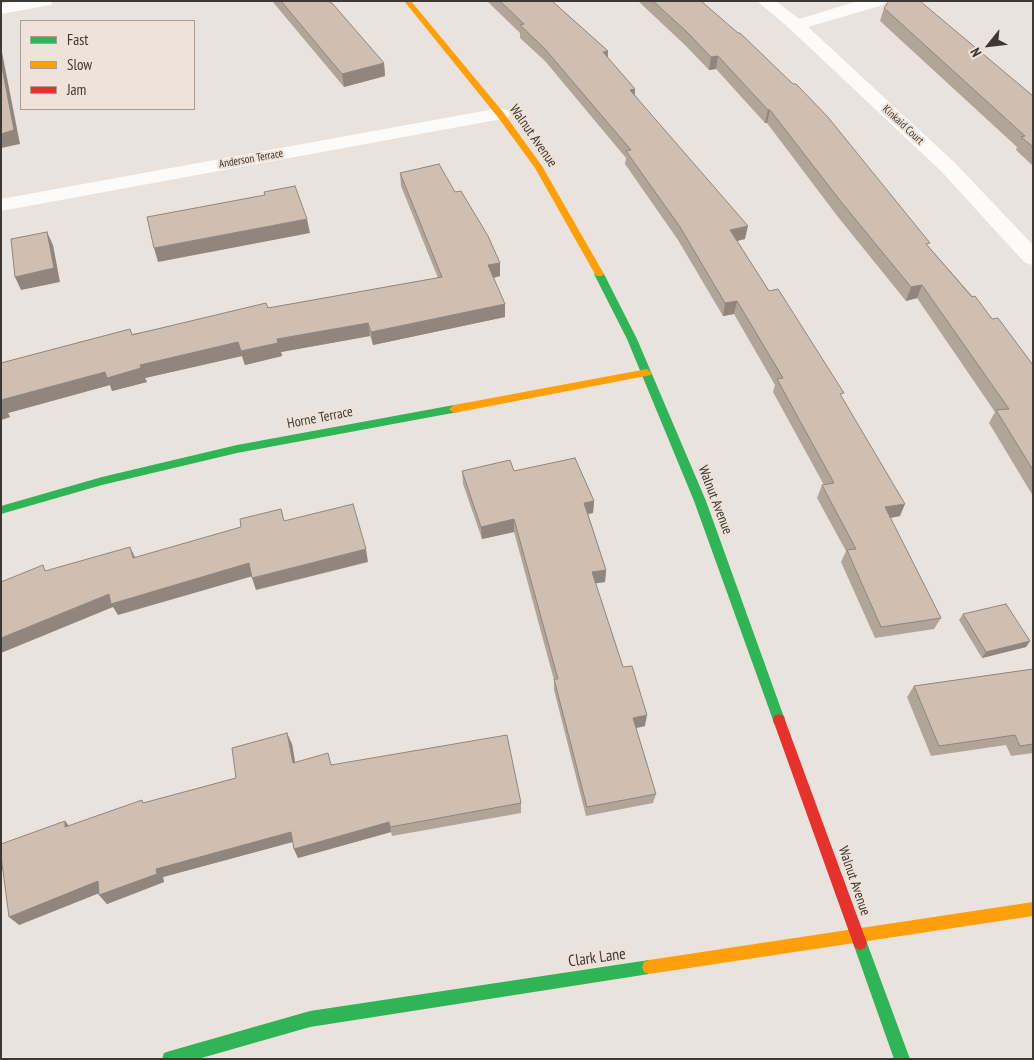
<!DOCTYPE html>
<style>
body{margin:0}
#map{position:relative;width:1034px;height:1060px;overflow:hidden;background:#eae3dd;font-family:"PT Sans Narrow",sans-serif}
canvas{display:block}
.frame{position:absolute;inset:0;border:2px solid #3d3834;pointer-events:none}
.legend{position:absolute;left:20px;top:20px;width:175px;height:90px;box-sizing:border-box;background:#efe2d8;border:1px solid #a89e96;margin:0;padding:6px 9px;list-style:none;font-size:15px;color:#3d3834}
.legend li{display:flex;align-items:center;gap:10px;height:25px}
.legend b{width:25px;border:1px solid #a89e96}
.north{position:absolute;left:964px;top:20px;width:50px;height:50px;-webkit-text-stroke:4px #efe2d8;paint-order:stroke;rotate:241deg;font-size:14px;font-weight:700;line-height:20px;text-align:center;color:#3d3834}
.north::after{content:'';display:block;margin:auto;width:18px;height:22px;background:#3d3834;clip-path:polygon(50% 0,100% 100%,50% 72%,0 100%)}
</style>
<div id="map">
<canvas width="1034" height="1060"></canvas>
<div class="frame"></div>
<ul class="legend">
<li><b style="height:6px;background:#30b455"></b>Fast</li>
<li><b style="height:6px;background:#ff9f0a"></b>Slow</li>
<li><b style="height:6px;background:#e5322d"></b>Jam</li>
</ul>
<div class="north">N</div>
</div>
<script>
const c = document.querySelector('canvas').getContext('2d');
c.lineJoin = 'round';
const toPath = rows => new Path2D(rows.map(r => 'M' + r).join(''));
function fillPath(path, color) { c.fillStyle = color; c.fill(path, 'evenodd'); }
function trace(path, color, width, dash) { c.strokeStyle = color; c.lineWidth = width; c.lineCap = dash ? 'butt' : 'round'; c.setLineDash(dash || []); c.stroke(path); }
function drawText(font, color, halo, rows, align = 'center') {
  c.font = font + ' "PT Sans Narrow",sans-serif'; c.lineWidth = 4; c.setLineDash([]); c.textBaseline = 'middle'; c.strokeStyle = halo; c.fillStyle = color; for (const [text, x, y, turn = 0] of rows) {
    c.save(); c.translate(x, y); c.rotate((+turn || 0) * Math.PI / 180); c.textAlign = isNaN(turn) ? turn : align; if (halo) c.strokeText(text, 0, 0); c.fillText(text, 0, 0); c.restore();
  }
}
const street = toPath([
 [15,1,53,1,51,5,45,6,1,14,1,4,15,1],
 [757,1,776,1,799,19,858,1,885,1,883,5,808,27,955,163,1033,245,1033,265,1025,263,941,171,790,29,757,1],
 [500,108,507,110,510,114,507,118,1,211,1,199,500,108]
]);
const fast = toPath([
 [599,271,604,274,637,339,706,501,785,720,784,724,779,726,774,724,773,720,694,501,627,339,594,274,599,271],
 [454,405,458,406,459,409,458,412,237,453,102,485,1,514,1,506,102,477,237,445,454,405],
 [860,936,865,938,867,943,910,1059,894,1059,853,943,855,938,860,936],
 [649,960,654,962,656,967,654,972,649,974,310,1027,198,1059,162,1059,164,1053,170,1051,310,1011,649,960]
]);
const slow = toPath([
 [404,1,411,1,503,112,542,166,604,274,602,276,596,276,535,168,497,116,404,1],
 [647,369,652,373,651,375,454,413,449,409,454,405,647,369],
 [1033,902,1033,916,649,974,644,972,642,967,644,962,649,960,1033,902]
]);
const jam = toPath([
 [779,714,784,716,785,720,867,943,865,948,860,950,855,948,853,943,773,720,774,716,779,714]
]);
const wall = toPath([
 [272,1,329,1,384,63,385,76,344,87],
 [487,1,552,1,608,51,608,58,635,89,635,95,745,239,737,241,769,291,842,397,900,516,890,518,941,618,934,629,875,638,841,562,846,551,817,498,822,485,824,485,773,392,775,385,734,314,723,316,678,240,625,164,626,158,545,61,520,38,520,33],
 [638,1,701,1,929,247,1033,365,1033,496,989,423,995,412,917,298,906,301,838,217,767,123,765,123,716,69,709,70,685,45],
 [884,8,1033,96,1033,166,1016,150,1017,147,880,21],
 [400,173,455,192,500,263,500,276,494,278,505,317,373,345,370,336,281,352,282,356,245,365,242,356,145,378,147,382,112,391,110,385,8,413,10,417,1,420,1,363,130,329,132,334,268,308,438,278,401,186],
 [462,471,514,471,594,501,593,513,588,514,606,570,605,582,595,583,623,667,645,726,636,728,656,794,653,803,586,816,554,690,554,680,514,532,482,539,463,484],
 [963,614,1030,641,1026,647,982,658,959,620],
 [1033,669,1033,753,1011,756,1006,745,931,756,907,697,914,686],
 [292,744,295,762,332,764,521,803,521,813,392,836,391,832,298,858,294,849,293,842,163,877,164,882,107,904,99,895,99,893,19,925,65,821,69,826,144,803,236,778]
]);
const shadedWall = toPath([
 [1,47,20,144,1,148],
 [608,51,607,64,603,52],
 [718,56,716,69,709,70,711,57],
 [384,63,385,76,344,87,342,74],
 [635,89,634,101,630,90],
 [768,110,770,110,767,123,765,123],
 [307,219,310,233,158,262,154,248],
 [748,226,745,239,727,243,730,230],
 [47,232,53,245,60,282,21,290,15,277],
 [500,263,500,276,488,279,488,265],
 [922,285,917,298,906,301,911,287],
 [737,301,734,314,723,316,725,303],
 [505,304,505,317,373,345,371,332],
 [368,323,370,336,281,352,282,356,245,365,242,356,145,378,147,382,112,391,110,385,8,413,10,417,1,420,1,400,105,372,140,365,238,342,277,339],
 [594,501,593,513,583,515,584,503],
 [905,504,900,516,880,520,885,507],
 [514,519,514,532,482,539,481,527],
 [130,547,136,559,133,558],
 [366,549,368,562,256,590,252,578],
 [249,563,253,576,118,615,113,607,1,653,1,638,109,594],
 [606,570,605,582,591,584,592,572],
 [1030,641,1026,647,982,658,986,652],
 [647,715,645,726,631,729,633,718],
 [287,733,292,744,297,773,293,763],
 [65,821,73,831,65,827],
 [389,822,391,832,298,858,294,849],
 [291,832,296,841,163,877,164,882,107,904,99,895,156,869],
 [98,881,107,890,19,925,9,917]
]);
const building = toPath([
 [281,1,329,1,330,3,332,3,384,63,342,74,281,1],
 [500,1,552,1,608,51,603,52,635,89,630,90,748,226,730,230,769,291,778,289,844,393,840,394,905,504,885,507,941,618,881,627,847,550,856,549,822,485,834,483,777,379,783,378,737,301,725,303,680,227,626,151,631,150,545,49,520,25,524,24,500,1],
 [653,1,701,1,738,33,740,33,793,84,796,84,827,116,930,243,926,244,972,297,975,296,992,319,998,318,1033,365,1033,470,996,410,1009,409,922,285,911,287,842,203,770,110,768,110,718,56,711,57,687,32,653,1],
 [889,1,920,1,1033,96,1033,147,1021,137,1025,136,884,8,889,1],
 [1,62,14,130,1,134,1,62],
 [439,164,455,192,461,191,488,236,500,263,488,265,505,304,371,332,368,323,277,339,278,343,241,351,238,342,140,365,141,368,107,378,105,372,1,400,1,363,130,329,132,335,266,303,268,308,442,277,400,173,439,164],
 [295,186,307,219,154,248,147,217,265,195,264,192,295,186],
 [47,232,54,268,15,277,11,239,47,232],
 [575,458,594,501,584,503,606,570,592,572,623,667,632,666,647,715,633,718,656,794,587,807,554,679,558,679,514,519,481,527,462,471,510,460,514,471,575,458],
 [353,504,366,549,252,578,249,563,111,604,109,594,1,638,1,582,43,565,45,571,130,547,133,558,241,527,240,519,281,509,284,521,353,504],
 [1006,604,1030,641,986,652,963,614,1006,604],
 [1033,669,1033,744,1020,746,1015,735,939,746,914,686,1033,669],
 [287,733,293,763,328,753,331,765,507,735,521,803,390,827,389,822,294,849,291,832,156,869,157,874,99,895,98,881,9,917,1,856,1,844,65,821,65,827,142,800,143,803,236,778,232,748,287,733]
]);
const farStreetnames = [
 ["Kinkaid Court",903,125,43],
 ["Anderson Terrace",251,159,-10]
];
const streetNames = [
 ["Walnut Avenue",533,136,55],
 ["Horne Terrace",320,418,-11],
 ["Walnut Avenue",715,500,69],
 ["Walnut Avenue",854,881,71]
];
const nearStreetnames = [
 ["Clark Lane",597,958,-8]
];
fillPath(street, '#fcfbfa');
fillPath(fast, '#30b455');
fillPath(slow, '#ff9f0a');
fillPath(jam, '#e5322d');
fillPath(wall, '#b1a499');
fillPath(shadedWall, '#90867d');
fillPath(building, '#cebfb2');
trace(building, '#90867d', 1);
drawText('11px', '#3d3834', '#efe2d8', farStreetnames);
drawText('14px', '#3d3834', '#efe2d8', streetNames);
drawText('16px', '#3d3834', '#efe2d8', nearStreetnames);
</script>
